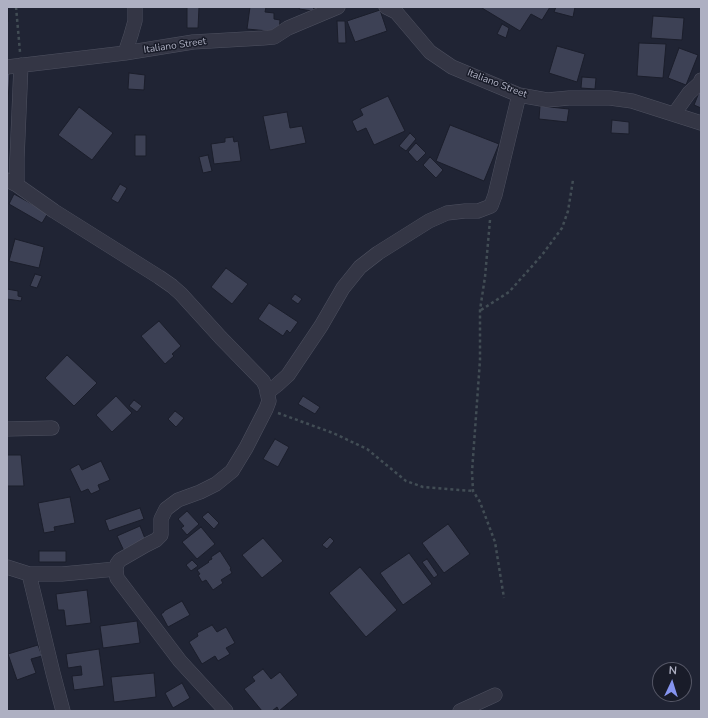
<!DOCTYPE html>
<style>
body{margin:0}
#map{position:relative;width:708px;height:718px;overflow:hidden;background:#202434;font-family:"Nunito Sans",sans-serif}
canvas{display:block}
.frame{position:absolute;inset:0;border:8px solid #aeb0c2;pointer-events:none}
.north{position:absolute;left:652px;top:662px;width:40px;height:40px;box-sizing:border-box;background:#191c29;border:1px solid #555766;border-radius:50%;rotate:4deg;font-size:11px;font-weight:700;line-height:16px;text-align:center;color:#aeb0c2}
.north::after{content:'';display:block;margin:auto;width:14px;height:18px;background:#8594ef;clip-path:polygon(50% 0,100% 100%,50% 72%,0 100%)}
</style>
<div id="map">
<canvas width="708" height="718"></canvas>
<div class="frame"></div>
<div class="north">N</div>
</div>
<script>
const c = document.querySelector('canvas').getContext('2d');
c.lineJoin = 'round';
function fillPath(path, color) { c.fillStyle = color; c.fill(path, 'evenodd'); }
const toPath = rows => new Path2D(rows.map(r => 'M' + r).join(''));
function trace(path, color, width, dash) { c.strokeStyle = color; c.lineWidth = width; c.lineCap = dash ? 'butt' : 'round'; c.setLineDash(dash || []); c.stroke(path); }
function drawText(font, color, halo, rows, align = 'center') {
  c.font = font + ' "Nunito Sans",sans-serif'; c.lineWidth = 3; c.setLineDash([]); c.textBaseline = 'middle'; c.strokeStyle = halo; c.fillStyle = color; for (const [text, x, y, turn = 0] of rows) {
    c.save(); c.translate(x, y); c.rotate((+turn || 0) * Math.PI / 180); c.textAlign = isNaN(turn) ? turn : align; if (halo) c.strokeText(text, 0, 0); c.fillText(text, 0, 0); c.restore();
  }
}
const building = toPath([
 [7,7,8,7,8,22,7,22,7,7],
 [187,7,199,7,198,28,187,28,187,7],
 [250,7,266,7,265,12,274,13,274,19,280,20,279,32,247,29,250,7],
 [300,7,314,7,313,11,299,9,300,7],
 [482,7,550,7,542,20,531,14,520,31,482,8,482,7],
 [556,7,575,7,573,17,554,12,556,7],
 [380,10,387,31,355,42,347,21,380,10],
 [653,16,684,18,682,40,651,38,653,16],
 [337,21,345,21,346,43,338,43,337,21],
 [502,24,509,28,506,38,497,34,502,24],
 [639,43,666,44,663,78,637,76,639,43],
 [557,46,585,54,577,82,549,73,557,46],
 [679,48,698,55,686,85,668,78,679,48],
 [7,72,10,72,8,100,7,100,7,72],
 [129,73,145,75,144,90,128,89,129,73],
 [582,77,596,78,595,89,581,88,582,77],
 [700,90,701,91,701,108,694,105,700,90],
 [388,96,405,131,374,145,366,128,357,132,352,121,363,115,360,109,388,96],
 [540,106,569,109,567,122,539,119,540,106],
 [79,107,113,133,92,160,58,135,79,107],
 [287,112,290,128,302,126,306,143,270,150,263,116,287,112],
 [612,120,629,122,629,134,611,133,612,120],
 [450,125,499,144,484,181,436,161,450,125],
 [410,133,416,139,406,151,399,146,410,133],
 [135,135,146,135,146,156,135,156,135,135],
 [233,137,234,142,238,141,241,161,214,164,211,144,225,142,225,138,233,137],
 [416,143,426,153,417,162,408,152,416,143],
 [208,155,212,171,203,173,199,157,208,155],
 [430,157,443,170,436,178,423,165,430,157],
 [120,184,127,188,118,203,111,199,120,184],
 [14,194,48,213,42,223,9,204,14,194],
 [15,239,44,247,39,268,9,261,15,239],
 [226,268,248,284,232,304,211,287,226,268],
 [35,274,42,276,37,288,30,286,35,274],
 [7,289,18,291,18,296,22,297,21,301,7,299,7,289],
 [295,294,302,299,298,304,291,299,295,294],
 [269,303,298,322,290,333,287,330,283,336,258,319,269,303],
 [159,321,181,346,172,354,174,356,165,364,141,336,159,321],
 [67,355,97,383,74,406,45,378,67,355],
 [116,396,132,413,112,432,96,415,116,396],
 [303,396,320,407,315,414,298,404,303,396],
 [134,400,142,406,137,412,129,406,134,400],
 [175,411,184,418,176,427,168,419,175,411],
 [275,439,289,447,278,467,263,459,275,439],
 [7,455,21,455,24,486,7,486,7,455],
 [101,461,110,480,98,485,100,490,91,494,88,489,81,492,70,469,79,464,82,470,101,461],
 [70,497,75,523,54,527,55,531,44,533,38,503,70,497],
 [140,508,144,519,109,531,105,520,140,508],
 [187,511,199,524,187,535,181,528,184,526,178,519,187,511],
 [208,512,219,523,214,529,202,517,208,512],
 [448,524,470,554,444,573,422,543,448,524],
 [140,526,146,541,124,551,117,536,140,526],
 [201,527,215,544,197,559,182,542,201,527],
 [330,537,334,541,327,549,322,545,330,537],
 [263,538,283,561,262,578,242,555,263,538],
 [39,551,66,551,66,562,39,562,39,551],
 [220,551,231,568,230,569,232,573,221,580,223,583,213,590,206,580,202,582,198,575,200,574,197,570,209,562,208,561,212,559,211,557,220,551],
 [409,553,432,584,403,605,380,573,409,553],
 [427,559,438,575,434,578,422,562,427,559],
 [192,560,198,566,191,571,186,565,192,560],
 [360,567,397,610,366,637,329,593,360,567],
 [87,590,91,623,66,626,64,610,58,610,56,594,87,590],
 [182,601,190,615,168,627,161,614,164,612,164,611,182,601],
 [137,621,140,643,103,648,100,626,137,621],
 [212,625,217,632,226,627,235,643,226,648,230,654,218,661,215,656,202,664,189,642,198,636,197,633,212,625],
 [38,645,42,656,31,659,36,673,17,680,8,654,38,645],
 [99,649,104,686,74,690,72,676,82,675,81,666,68,668,66,654,99,649],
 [263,669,271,679,280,672,298,695,279,711,277,707,272,711,262,711,244,689,255,681,252,677,263,669],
 [154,673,156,697,114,702,111,677,154,673],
 [182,683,190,698,173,708,165,693,182,683]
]);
const path = toPath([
 [16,7,20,52],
 [490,220,485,277,480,310,480,360,472,472,473,491,480,502,495,542,504,598],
 [481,310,509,292,542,255,562,228,568,211,573,180],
 [278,413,333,433,367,449,406,481,423,487,473,491]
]);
const street = toPath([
 [386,7,396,12,430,52,452,67,519,95,547,100,569,98,610,98,632,101,701,123],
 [125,53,131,35,135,21,135,7],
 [7,67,125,53,193,42,263,38,274,37,288,28,338,7],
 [674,114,689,93,700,83,701,80],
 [7,180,17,185,54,211,159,277,172,286,181,294,221,338,258,376,263,381,266,387,269,401,266,409,246,448,232,471,216,484,200,492,178,500,166,509,161,519,161,535,156,540,146,545,120,560,117,564,116,569,117,578,180,661,226,711],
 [17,185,17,159,21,65],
 [267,393,277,385,288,375,321,326,343,288,360,267,378,253,429,221,447,213,465,211,478,211,491,206,495,195,519,95],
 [7,429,52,428],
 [7,567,29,574,62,574,116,569],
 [29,574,53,673,63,711],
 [460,711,495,695]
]);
const streetNames = [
 ["Italiano Street",175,46,-8],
 ["Italiano Street",497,84,21]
];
fillPath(building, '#3d4155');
trace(building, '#1b1e2b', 1);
trace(street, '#4e5160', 15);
trace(path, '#424d55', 2.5, [3, 3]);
trace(street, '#343645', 14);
drawText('10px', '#aeb0c2', '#191c29', streetNames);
</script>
